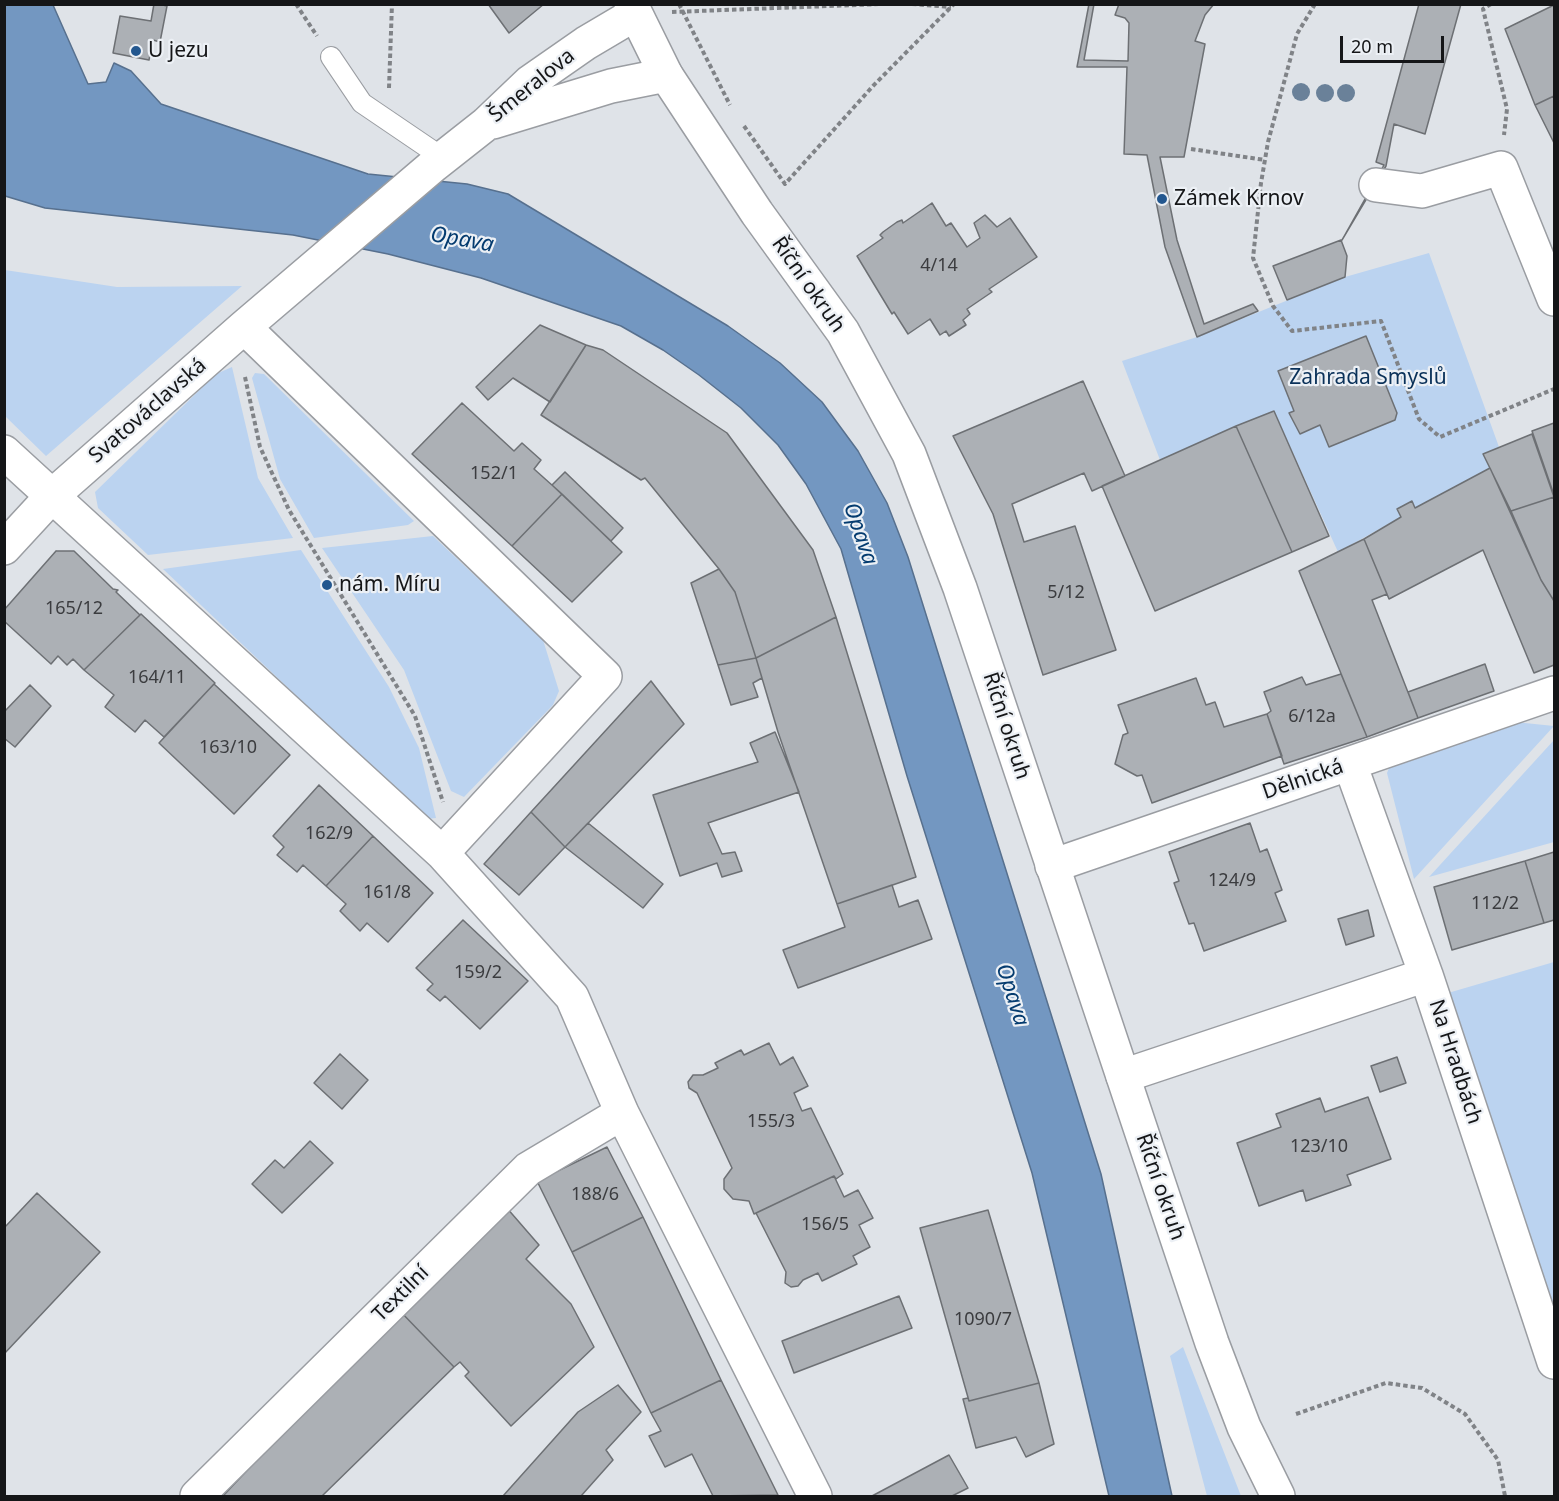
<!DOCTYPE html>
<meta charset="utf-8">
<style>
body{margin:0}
#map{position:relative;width:1559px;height:1501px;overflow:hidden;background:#dfe3e8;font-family:"Noto Sans",sans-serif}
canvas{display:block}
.frame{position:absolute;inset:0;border:6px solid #151618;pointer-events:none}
.scale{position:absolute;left:1340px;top:36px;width:104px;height:27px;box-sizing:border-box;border:3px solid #151618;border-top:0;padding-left:8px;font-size:18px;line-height:21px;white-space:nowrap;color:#151618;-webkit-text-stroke:4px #ecf0f5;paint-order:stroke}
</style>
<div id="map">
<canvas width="1559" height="1501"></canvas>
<div class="frame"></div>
<div class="scale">20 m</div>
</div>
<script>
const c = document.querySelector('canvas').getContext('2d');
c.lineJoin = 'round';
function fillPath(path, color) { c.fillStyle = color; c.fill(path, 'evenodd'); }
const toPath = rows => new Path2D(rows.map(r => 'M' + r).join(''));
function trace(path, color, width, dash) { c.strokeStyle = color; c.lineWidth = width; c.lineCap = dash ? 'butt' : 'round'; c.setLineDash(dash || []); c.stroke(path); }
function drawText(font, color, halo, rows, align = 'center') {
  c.font = font + ' "Noto Sans",sans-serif'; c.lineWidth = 4.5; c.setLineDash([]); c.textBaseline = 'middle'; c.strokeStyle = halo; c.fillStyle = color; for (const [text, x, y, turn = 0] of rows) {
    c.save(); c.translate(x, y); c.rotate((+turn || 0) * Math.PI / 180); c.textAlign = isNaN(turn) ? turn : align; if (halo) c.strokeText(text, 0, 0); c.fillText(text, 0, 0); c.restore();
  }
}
const green = toPath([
 [1429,253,1499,447,1483,454,1490,468,1415,508,1412,501,1397,509,1401,517,1338,552,1274,411,1160,460,1122,361,1197,337,1345,277],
 [5,270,117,287,242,286,46,456,5,416],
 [232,367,258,478,293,538,148,555,98,508,95,492,216,374],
 [255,373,264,374,414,521,408,525,314,538,280,479,252,378],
 [433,536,543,640,559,691,553,705,464,797,451,791,404,670,322,548],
 [301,550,389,687,419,748,436,818,426,819,163,569],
 [1515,722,1554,726,1414,879,1387,773,1393,758],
 [1554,740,1554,842,1429,877],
 [1554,962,1554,1309,1547,1311,1448,993],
 [1183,1347,1241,1496,1207,1496,1170,1356]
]);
const water = toPath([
 [4,5,53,5,88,84,106,82,114,63,131,71,161,104,226,126,368,174,467,184,508,194,728,326,780,363,822,402,858,451,887,503,908,557,1101,1174,1172,1496,1109,1496,1032,1173,907,776,841,549,806,484,778,445,741,408,699,375,663,350,621,326,481,278,388,254,293,235,45,208,5,196,4,5]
]);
const building = toPath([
 [158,4,167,6,160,42,153,40,149,60,113,53,120,16,151,21,154,4,158,4],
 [488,4,544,4,509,33,488,4],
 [1089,4,1094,4,1084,60,1128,61,1129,23,1125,18,1115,15,1119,4,1214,4,1205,15,1195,41,1205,44,1184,157,1160,157,1177,240,1204,324,1253,304,1258,311,1197,337,1165,247,1147,155,1124,154,1127,67,1077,67,1089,4],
 [1419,4,1461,4,1425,134,1394,124,1386,166,1342,240,1384,165,1376,162,1419,4],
 [1554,5,1554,96,1535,105,1505,29,1554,5],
 [1554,96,1554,143,1535,105,1554,96],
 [932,203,946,226,951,223,967,247,980,238,974,223,985,215,997,227,1010,218,1037,257,989,289,992,292,967,309,970,314,963,320,966,325,949,336,946,331,940,335,930,319,908,334,894,312,892,314,857,256,883,238,880,235,883,232,897,222,902,220,903,223,932,203],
 [1341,240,1347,256,1345,277,1287,300,1273,266,1341,240],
 [540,325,586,345,550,402,513,378,488,400,476,387,540,325],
 [1366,336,1397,413,1395,420,1329,447,1320,425,1300,434,1289,413,1294,411,1278,371,1366,336],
 [586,345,603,350,727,433,813,550,836,617,756,658,735,592,719,569,645,478,641,480,541,415,586,345],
 [1083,381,1125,476,1092,491,1084,473,1012,504,1024,542,1075,526,1116,650,1043,675,993,514,953,436,1083,381],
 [462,403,514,451,522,443,541,460,534,469,562,494,512,546,412,454,462,403],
 [1274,411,1329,536,1292,552,1236,426,1274,411],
 [1554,423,1554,495,1532,431,1554,423],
 [1236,426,1292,552,1155,611,1102,486,1236,426],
 [1532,434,1554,497,1511,511,1483,454,1532,434],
 [1490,468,1541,580,1554,601,1554,665,1534,673,1483,550,1389,599,1364,539,1401,517,1397,509,1412,501,1415,508,1490,468],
 [565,472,623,528,611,541,552,485,565,472],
 [562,494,622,552,572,602,512,546,562,494],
 [1554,497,1554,601,1541,580,1511,511,1554,497],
 [1364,539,1387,594,1372,600,1418,718,1367,737,1299,571,1364,539],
 [56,551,74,551,113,589,118,590,116,592,140,615,84,670,73,659,67,665,58,656,51,664,4,621,4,610,56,551],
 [719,569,735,592,756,658,718,665,691,583,719,569],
 [141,614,215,683,164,737,145,720,135,732,105,707,114,695,84,670,141,614],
 [836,617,916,877,837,904,778,732,756,658,836,617],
 [756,658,762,678,753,683,758,697,731,705,718,665,756,658],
 [1485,664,1494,691,1418,718,1408,692,1485,664],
 [1341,674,1367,737,1284,764,1267,714,1271,711,1264,692,1302,677,1306,685,1341,674],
 [1196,678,1206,705,1215,702,1224,727,1267,714,1282,756,1152,803,1142,775,1137,776,1115,764,1123,735,1128,733,1118,705,1196,678],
 [651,681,684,724,565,847,531,812,651,681],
 [214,684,290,755,234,814,159,743,214,684],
 [30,685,51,706,15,747,4,738,4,712,30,685],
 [775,732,799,792,708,823,722,854,735,852,742,871,722,877,717,863,680,876,653,795,758,762,750,743,775,732],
 [319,785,373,836,326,886,303,865,297,872,277,855,284,847,273,836,319,785],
 [531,812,565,847,519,895,484,864,531,812],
 [588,823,663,884,643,908,565,847,588,823],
 [1250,823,1260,852,1267,849,1282,890,1275,893,1286,921,1204,951,1194,923,1189,924,1174,883,1179,881,1169,852,1250,823],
 [373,836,433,893,388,942,367,923,360,931,340,911,346,904,326,886,373,836],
 [1554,852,1554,920,1544,923,1525,861,1554,852],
 [1525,861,1544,923,1452,950,1434,887,1525,861],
 [892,885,899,907,918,900,932,939,798,988,783,950,845,927,837,904,892,885],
 [1368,910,1374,936,1346,945,1338,919,1368,910],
 [463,920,528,981,480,1029,445,996,440,1001,427,990,433,984,416,968,463,920],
 [769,1043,780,1065,793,1057,808,1086,794,1093,802,1111,811,1108,843,1174,836,1179,834,1176,754,1214,749,1201,733,1199,724,1189,724,1179,732,1168,697,1093,689,1088,688,1082,693,1075,703,1075,718,1068,715,1063,741,1050,744,1055,769,1043],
 [340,1054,368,1080,342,1109,314,1083,340,1054],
 [1397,1057,1406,1083,1380,1092,1371,1066,1397,1057],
 [1368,1097,1391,1159,1347,1175,1351,1185,1306,1201,1303,1190,1259,1206,1237,1143,1281,1127,1276,1114,1320,1098,1325,1112,1368,1097],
 [310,1141,333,1163,282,1213,252,1184,275,1160,284,1168,310,1141],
 [607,1147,643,1217,572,1252,537,1181,607,1147],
 [834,1176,844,1197,858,1190,873,1218,859,1225,870,1247,853,1256,857,1264,822,1281,818,1273,803,1280,798,1286,791,1287,785,1283,786,1272,756,1213,834,1176],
 [37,1193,100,1252,4,1354,4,1228,37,1193],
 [506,1207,539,1245,526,1259,571,1304,594,1347,511,1426,465,1376,469,1372,460,1362,454,1367,398,1309,506,1207],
 [988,1210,1039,1383,969,1401,920,1228,988,1210],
 [643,1217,721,1380,651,1413,572,1252,643,1217],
 [899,1296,912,1328,794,1373,782,1341,899,1296],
 [398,1309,454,1367,322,1496,223,1496,398,1309],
 [721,1380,778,1495,713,1496,692,1454,665,1467,649,1436,661,1431,651,1413,721,1380],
 [1039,1383,1054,1444,1026,1457,1016,1437,976,1448,963,1399,968,1398,969,1401,1039,1383],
 [618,1385,641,1412,606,1450,613,1460,581,1496,503,1496,578,1412,618,1385],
 [949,1455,968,1488,952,1496,872,1496,949,1455]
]);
const path = toPath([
 [296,4,317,36],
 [679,4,730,105],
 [912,4,951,7],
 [1315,4,1297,34,1268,142,1261,183,1253,258,1273,306,1292,331,1381,321,1419,419,1440,437,1554,389],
 [1491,4,1483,9,1507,109,1504,135],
 [672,12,882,4],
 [389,88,392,4],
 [744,126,785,184,873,86,954,4],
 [1191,149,1265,160],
 [245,377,260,447,289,510,415,716,443,802],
 [1296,1414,1386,1383,1422,1388,1465,1414,1498,1460,1505,1496]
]);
const lane = toPath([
 [331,57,362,103,443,158]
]);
const street = toPath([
 [493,122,611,86,666,75],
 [1376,185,1422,191,1501,168,1554,299],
 [244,327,605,676,442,853],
 [4,452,442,853,572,997,622,1113,815,1496],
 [4,548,52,496,244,327,434,165,486,124,530,82,586,43,635,14],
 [1350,764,1426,975,1554,1362],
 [1052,866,1554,693],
 [1123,1076,1426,975],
 [197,1496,528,1169,622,1113]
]);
const secondary = toPath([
 [631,4,666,75,757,213,843,332,909,454,960,588,1212,1343,1244,1427,1278,1496]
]);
const trees = [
 [1301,92],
 [1325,93],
 [1346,93]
];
const markers = [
 [136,51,6,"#23578f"],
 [1162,199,6,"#23578f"],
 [327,585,6,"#23578f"]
];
const numberNames = [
 ["4/14",939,266],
 ["152/1",494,474],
 ["5/12",1066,593],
 ["165/12",74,609],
 ["164/11",157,678],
 ["6/12a",1312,717],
 ["163/10",228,748],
 ["162/9",329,834],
 ["124/9",1232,881],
 ["161/8",387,893],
 ["112/2",1495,904],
 ["159/2",478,973],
 ["155/3",771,1122],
 ["123/10",1319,1147],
 ["188/6",595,1195],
 ["156/5",825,1225],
 ["1090/7",983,1320]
];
const poiNames = [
 ["U jezu",148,51],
 ["Zámek Krnov",1174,199],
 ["nám. Míru",339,585]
];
const streetNames = [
 ["Šmeralova",532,86,-39],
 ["Říční okruh",808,285,55],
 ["Svatováclavská",148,411,-41],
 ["Říční okruh",1006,726,72],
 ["Dělnická",1303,780,-19],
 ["Na Hradbách",1455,1062,72],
 ["Říční okruh",1160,1187,71],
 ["Textilní",401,1294,-45]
];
const parkNames = [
 ["Zahrada Smyslů",1368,378]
];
const waterNames = [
 ["Opava",462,240,10],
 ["Opava",860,534,71],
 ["Opava",1012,995,72]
];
fillPath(green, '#bbd3f0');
fillPath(water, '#7397c1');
trace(water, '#57708e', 1.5);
fillPath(building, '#acb0b5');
trace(building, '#6d7074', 1.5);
trace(lane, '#9a9da2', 22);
trace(street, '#9a9da2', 36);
trace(secondary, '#9a9da2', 36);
trace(path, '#808387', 4, [4.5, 3]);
trace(lane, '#fff', 20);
trace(street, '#fff', 33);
trace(secondary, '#fff', 33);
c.fillStyle = '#6a8199';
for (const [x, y] of trees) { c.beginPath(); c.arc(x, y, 9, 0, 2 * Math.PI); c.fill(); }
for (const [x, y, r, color] of markers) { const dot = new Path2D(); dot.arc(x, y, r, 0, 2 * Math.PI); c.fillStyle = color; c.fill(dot); trace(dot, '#ecf0f5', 2); }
drawText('18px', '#3b3c3f', null, numberNames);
drawText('21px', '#151618', '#ecf0f5', poiNames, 'left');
drawText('21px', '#151618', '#ecf0f5', streetNames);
drawText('21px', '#0a3159', '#ecf0f5', parkNames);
drawText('italic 22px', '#043b6f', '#ecf0f5', waterNames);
</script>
